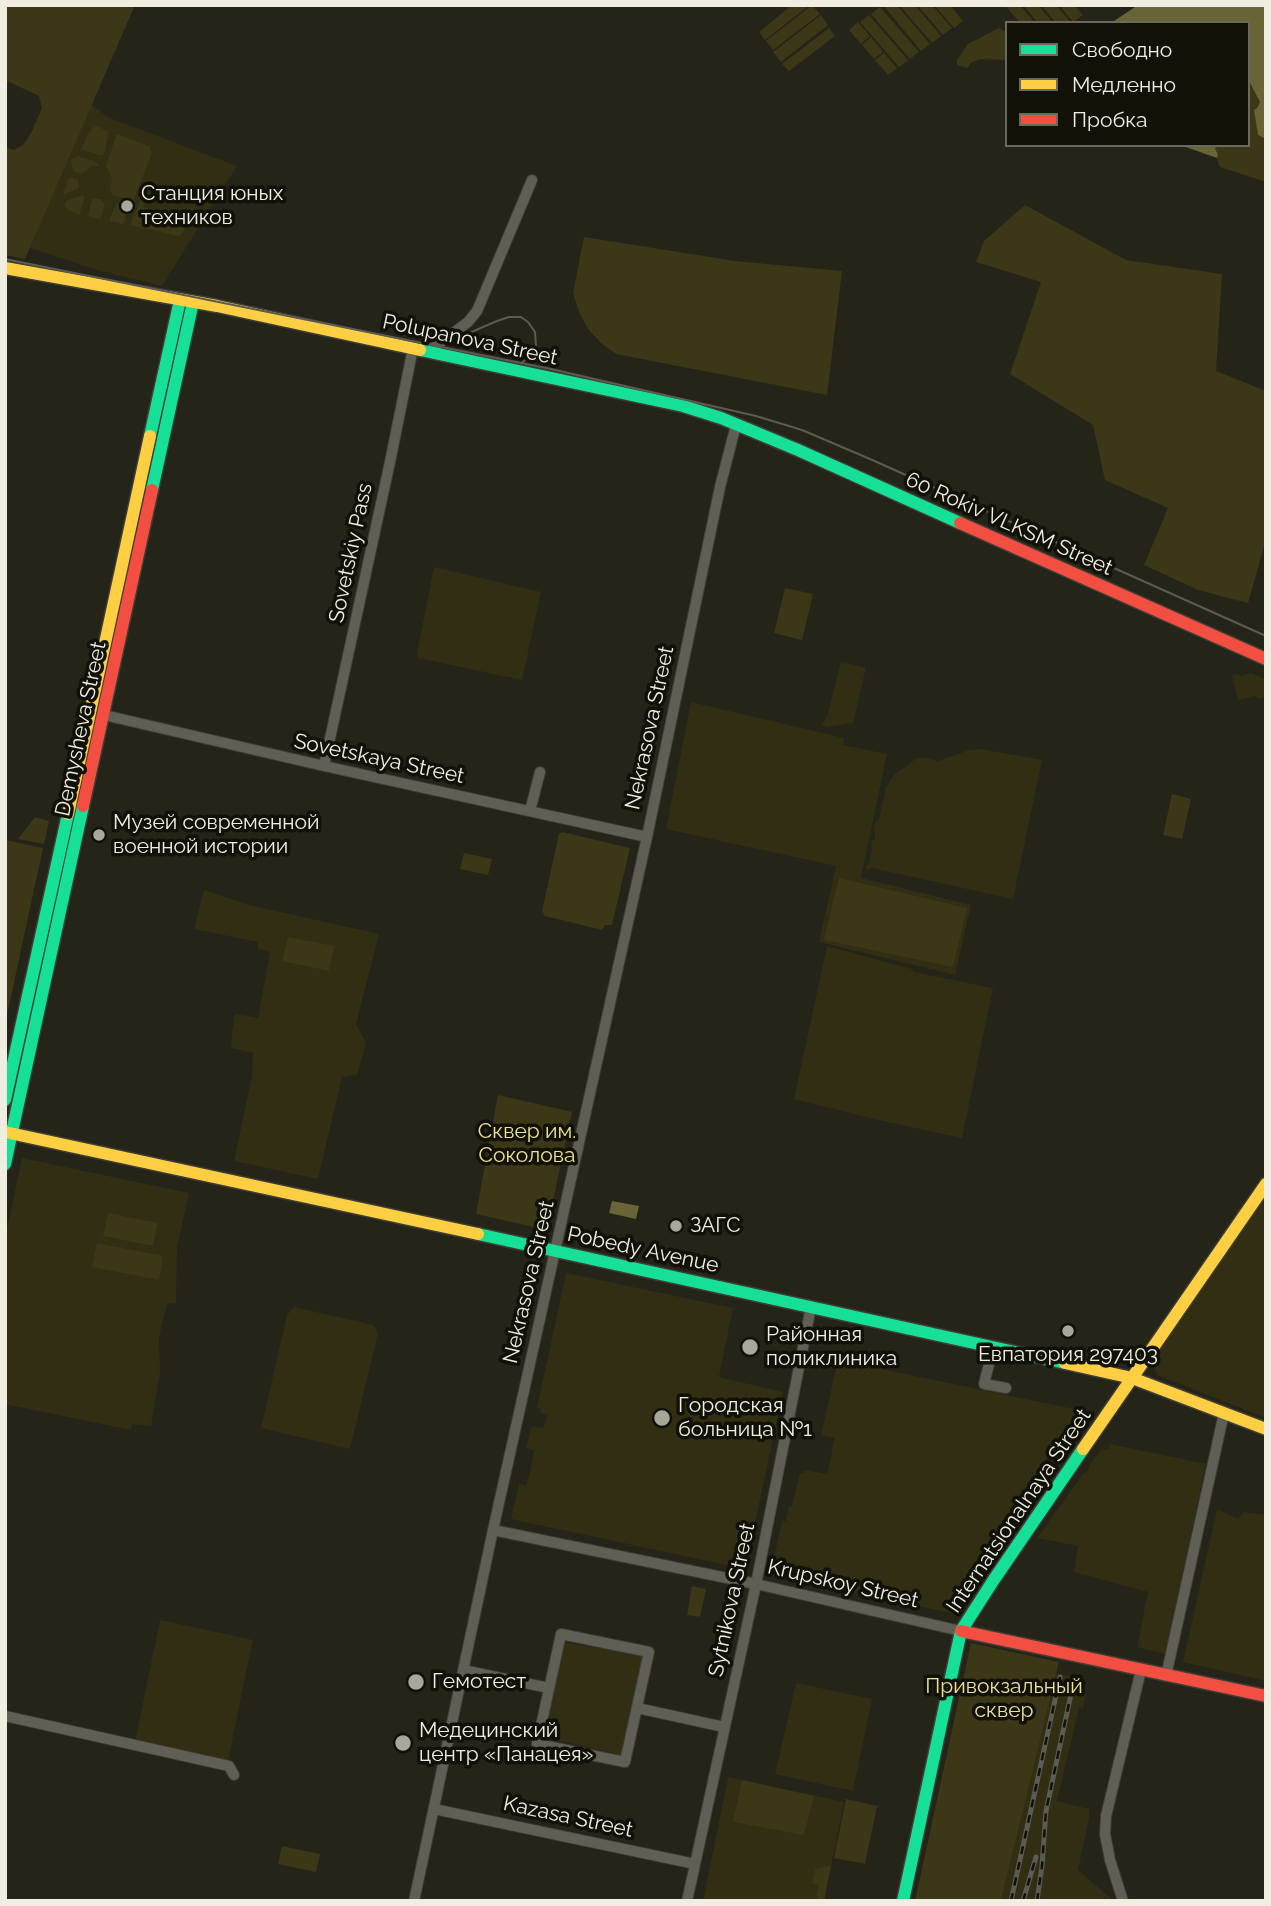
<!DOCTYPE html>
<meta charset="utf-8">
<style>
body{margin:0}
#map{position:relative;width:1271px;height:1906px;overflow:hidden;background:#252419;font-family:Raleway,sans-serif}
canvas{display:block}
.frame{position:absolute;inset:0;border:7px solid #efeee1;pointer-events:none}
.legend{position:absolute;left:1005px;top:21px;width:245px;height:126px;box-sizing:border-box;background:#121108;border:2px solid #6a695f;margin:0;padding:9px 12px;list-style:none;font-size:21px;color:#efeee1}
.legend li{display:flex;align-items:center;gap:14px;height:35px}
.legend b{width:35px;border:2px solid #6a695f}
</style>
<div id="map">
<canvas width="1271" height="1906"></canvas>
<div class="frame"></div>
<ul class="legend">
<li><b style="height:9px;background:#16e098"></b>Свободно</li>
<li><b style="height:9px;background:#ffcf43"></b>Медленно</li>
<li><b style="height:9px;background:#f24e42"></b>Пробка</li>
</ul>
</div>
<script>
const c = document.querySelector('canvas').getContext('2d');
c.lineJoin = 'round';
function fillPath(path, color) { c.fillStyle = color; c.fill(path, 'evenodd'); }
const toPath = rows => new Path2D(rows.map(r => 'M' + r).join(''));
function trace(path, color, width, dash) { c.strokeStyle = color; c.lineWidth = width; c.lineCap = dash ? 'butt' : 'round'; c.setLineDash(dash || []); c.stroke(path); }
function drawText(font, color, halo, rows, align = 'center') {
  c.font = font + ' Raleway,sans-serif'; c.lineWidth = 7; c.setLineDash([]); c.textBaseline = 'middle'; c.strokeStyle = halo; c.fillStyle = color; for (const [text, x, y, turn = 0] of rows) {
    c.save(); c.translate(x, y); c.rotate((+turn || 0) * Math.PI / 180); c.textAlign = isNaN(turn) ? turn : align; if (halo) c.strokeText(text, 0, 0); c.fillText(text, 0, 0); c.restore();
  }
}
const built = toPath([
 [90,104,110,118,237,166,162,286,100,271,24,246],
 [434,567,541,592,522,680,418,658,417,653],
 [841,662,866,668,853,723,828,727,822,725,828,714],
 [1251,673,1265,679,1266,697,1258,699,1256,696,1238,700,1232,675,1238,674,1239,676],
 [691,702,844,738,843,745,887,754,861,878,971,905,955,975,819,942,836,866,666,829],
 [980,749,1042,760,1013,899,872,868,867,870,865,868,869,863,872,849,871,842,875,839,875,835,874,825,879,819,886,788,894,775,917,758,925,758,938,761,969,750],
 [204,890,249,905,379,934,356,1024,366,1043,357,1075,342,1077,318,1179,234,1161,252,1076,253,1053,231,1048,232,1032,235,1014,258,1018,270,952,258,949,258,942,194,929],
 [827,946,912,969,914,972,993,988,962,1138,883,1121,794,1099],
 [22,1158,189,1193,177,1248,176,1303,167,1304,159,1337,160,1371,151,1426,132,1424,131,1430,5,1404,5,1238],
 [1266,1190,1266,1418,1157,1375,1149,1358],
 [566,1273,733,1308,719,1377,783,1392,745,1569,511,1519,519,1484,526,1485,530,1472,534,1450,526,1448,532,1426,543,1428,546,1422,547,1415,540,1413,541,1409,537,1408],
 [294,1307,373,1325,378,1333,350,1449,261,1428,287,1315],
 [838,1360,1079,1410,989,1544,976,1568,978,1573,951,1613,770,1575,782,1521,786,1521,789,1506,792,1506,800,1473,803,1473,804,1470,827,1474,835,1438,821,1435],
 [1110,1444,1206,1464,1165,1654,1137,1647,1148,1592,1074,1572,1078,1546,1037,1538,1083,1474,1087,1472,1090,1464,1102,1449,1108,1450],
 [1217,1509,1238,1519,1244,1512,1266,1515,1266,1681,1183,1662],
 [160,1620,253,1640,228,1760,135,1742],
 [562,1642,644,1656,622,1755,543,1737],
 [1056,1673,1080,1678,1078,1690,1086,1692,1083,1709,1079,1708,1057,1801,1089,1809,1089,1819,1078,1870,1114,1901,1001,1901],
 [796,1683,872,1699,853,1791,775,1774],
 [728,1777,844,1802,824,1901,703,1901]
]);
const green = toPath([
 [5,5,135,5,25,259,5,255,5,147,14,150,24,144,32,131,42,108,39,96,5,80],
 [792,5,810,5,765,40,759,32],
 [812,5,820,14,773,50,766,41],
 [883,5,897,5,930,44,921,51],
 [899,5,915,5,941,36,932,43],
 [917,5,932,5,952,28,943,35],
 [934,5,950,5,963,21,954,28],
 [1005,5,1020,5,1035,23,1020,23],
 [1023,5,1038,5,1053,23,1038,23],
 [1041,5,1056,5,1071,23,1056,23],
 [1059,5,1074,5,1083,15,1073,22],
 [880,7,919,52,910,59,871,14],
 [821,15,828,25,781,62,773,52],
 [869,15,908,60,899,67,860,22],
 [858,22,870,36,861,44,849,30],
 [829,28,835,36,789,71,782,64],
 [999,28,1007,32,1007,60,981,59,972,62,967,68,957,65,957,60,968,44],
 [871,37,883,52,874,59,862,45],
 [884,53,897,68,888,75,875,60],
 [1250,82,1260,102,1257,108,1257,125,1258,135,1266,139,1266,182,1220,167,1217,159,1218,154,1214,149,1217,145,1248,145,1248,84],
 [97,126,109,132,104,154,101,156,83,150,82,148,89,132,92,128],
 [118,134,150,147,152,153,133,201,113,195,110,191,112,179,106,166,116,136],
 [78,156,91,160,98,164,98,166,92,166,81,174,73,171,71,159],
 [71,177,78,180,79,188,63,195,68,179],
 [83,195,85,197,79,215,67,209,64,205,66,201],
 [92,199,100,199,105,204,100,219,88,216],
 [141,199,147,214,161,220,193,208,183,232,179,236,130,225],
 [116,203,127,206,128,208,125,221,122,224,109,221],
 [1025,205,1126,260,1222,274,1216,371,1266,391,1266,540,1248,603,1198,590,1144,565,1168,508,1105,480,1093,425,1010,374,1041,282,976,262,984,241],
 [584,237,735,261,842,271,827,395,616,354,601,343,588,329,579,312,573,293],
 [161,419,163,419,99,707,97,704],
 [785,588,813,594,802,640,774,633],
 [96,720,12,1113,8,1112,93,723],
 [1172,794,1191,799,1182,839,1163,835],
 [35,817,49,821,44,844,18,839],
 [562,832,630,848,612,925,605,925,602,930,545,916,542,911,559,834],
 [5,840,43,848,5,1024],
 [464,853,492,859,488,875,460,869],
 [839,878,967,908,953,967,824,940],
 [288,937,334,946,329,971,282,961],
 [498,1095,572,1112,548,1224,543,1224,538,1228,476,1214],
 [108,1213,158,1223,153,1246,103,1236],
 [97,1243,163,1256,159,1280,92,1267],
 [692,1586,706,1589,700,1617,687,1615],
 [971,1643,1059,1662,1001,1901,915,1901],
 [742,1780,814,1796,804,1835,733,1822],
 [846,1799,877,1806,865,1864,834,1858],
 [282,1846,320,1854,316,1872,278,1864],
 [831,1865,824,1901,816,1901,819,1885,812,1883,815,1869]
]);
const water = toPath([
 [1138,5,1266,5,1266,139,1258,135,1254,110,1257,108,1260,102,1250,83,1248,84,1248,23,1111,23],
 [1180,145,1217,145,1215,149,1218,154,1217,158],
 [612,1201,639,1206,636,1219,609,1213]
]);
const street = toPath([
 [429,351,468,322,477,311,532,180],
 [104,715,324,766,647,837],
 [324,766,390,462,413,348],
 [530,811,540,772],
 [993,1348,984,1384,1006,1388],
 [493,1530,756,1584,961,1631],
 [561,1634,649,1652,625,1762,537,1744,561,1634],
 [463,1670,549,1688],
 [1166,1676,1224,1413],
 [637,1708,724,1727],
 [5,1716,229,1766,234,1775],
 [434,1809,695,1864],
 [414,1901,493,1530,647,837,720,487,736,425],
 [687,1901,756,1584,811,1307],
 [1123,1901,1110,1860,1105,1834,1106,1816,1141,1670]
]);
const fast = toPath([
 [420,350,683,406,721,418,798,450,960,523],
 [150,436,180,300],
 [152,490,193,302],
 [5,1100,68,814],
 [5,1164,83,806],
 [478,1234,1065,1363],
 [903,1901,961,1631,993,1581,1083,1449]
]);
const slow = toPath([
 [5,268,217,306,420,350],
 [68,814,150,436],
 [5,1132,478,1234],
 [1065,1363,1132,1378,1266,1429],
 [1083,1449,1266,1184]
]);
const jam = toPath([
 [960,523,1266,659],
 [83,806,152,490],
 [961,1631,1266,1696]
]);
const tram = toPath([
 [5,259,551,369,756,416,802,430,870,459,1266,636],
 [439,346,497,321,509,317,521,317,528,322,535,332,536,346,531,356,521,363]
]);
const rail = toPath([
 [1011,1901,1060,1677],
 [1023,1901,1036,1857],
 [1037,1901,1042,1866,1046,1811,1074,1680]
]);
const markers = [
 [127,206,7,"#a8a79b"],
 [99,835,7,"#a8a79b"],
 [676,1226,7,"#a8a79b"],
 [1068,1331,7,"#a8a79b"],
 [750,1347,9,"#a8a79b"],
 [662,1418,9,"#a8a79b"],
 [416,1682,9,"#a8a79b"],
 [403,1743,9,"#a8a79b"]
];
const poiNames = [
 ["Станция юных",141,194],
 ["техников",141,218],
 ["Музей современной",113,823],
 ["военной истории",113,847],
 ["ЗАГС",690,1226],
 ["Районная",766,1335],
 ["поликлиника",766,1359],
 ["Евпатория 297403",1068,1355,"center"],
 ["Городская",678,1406],
 ["больница №1",678,1430],
 ["Гемотест",432,1682],
 ["Медецинский",419,1731],
 ["центр «Панацея»",419,1755]
];
const streetNames = [
 ["Polupanova Street",470,340,12],
 ["60 Rokiv VLKSM Street",1009,524,24],
 ["Sovetskiy Pass",351,553,-78],
 ["Nekrasova Street",650,728,-78],
 ["Demysheva Street",81,729,-78],
 ["Sovetskaya Street",379,759,12],
 ["Pobedy Avenue",643,1250,12],
 ["Nekrasova Street",529,1282,-77],
 ["Internatsionalnaya Street",1019,1511,-56],
 ["Krupskoy Street",843,1584,13],
 ["Sytnikova Street",732,1600,-78],
 ["Kazasa Street",568,1817,12]
];
const parkNames = [
 ["Сквер им.",527,1132],
 ["Соколова",527,1156],
 ["Привокзальный",1004,1687],
 ["сквер",1004,1711]
];
fillPath(built, '#312e13');
fillPath(green, '#3b3717');
fillPath(water, '#686436');
trace(street, '#3f3e35', 12);
trace(fast, '#3f3e35', 15);
trace(slow, '#3f3e35', 15);
trace(jam, '#3f3e35', 15);
trace(street, '#605f55', 10);
trace(fast, '#16e098', 12);
trace(slow, '#ffcf43', 12);
trace(jam, '#f24e42', 12);
trace(tram, '#5c5b53', 2);
trace(rail, '#5c5b53', 5);
trace(rail, '#121108', 2.5, [8]);
for (const [x, y, r, color] of markers) { const dot = new Path2D(); dot.arc(x, y, r, 0, 2 * Math.PI); c.fillStyle = color; c.fill(dot); trace(dot, '#121108', 2.5); }
drawText('21px', '#efeee1', '#121108', poiNames, 'left');
drawText('21px', '#efeee1', '#121108', streetNames);
drawText('21px', '#eae293', '#121108', parkNames);
</script>
